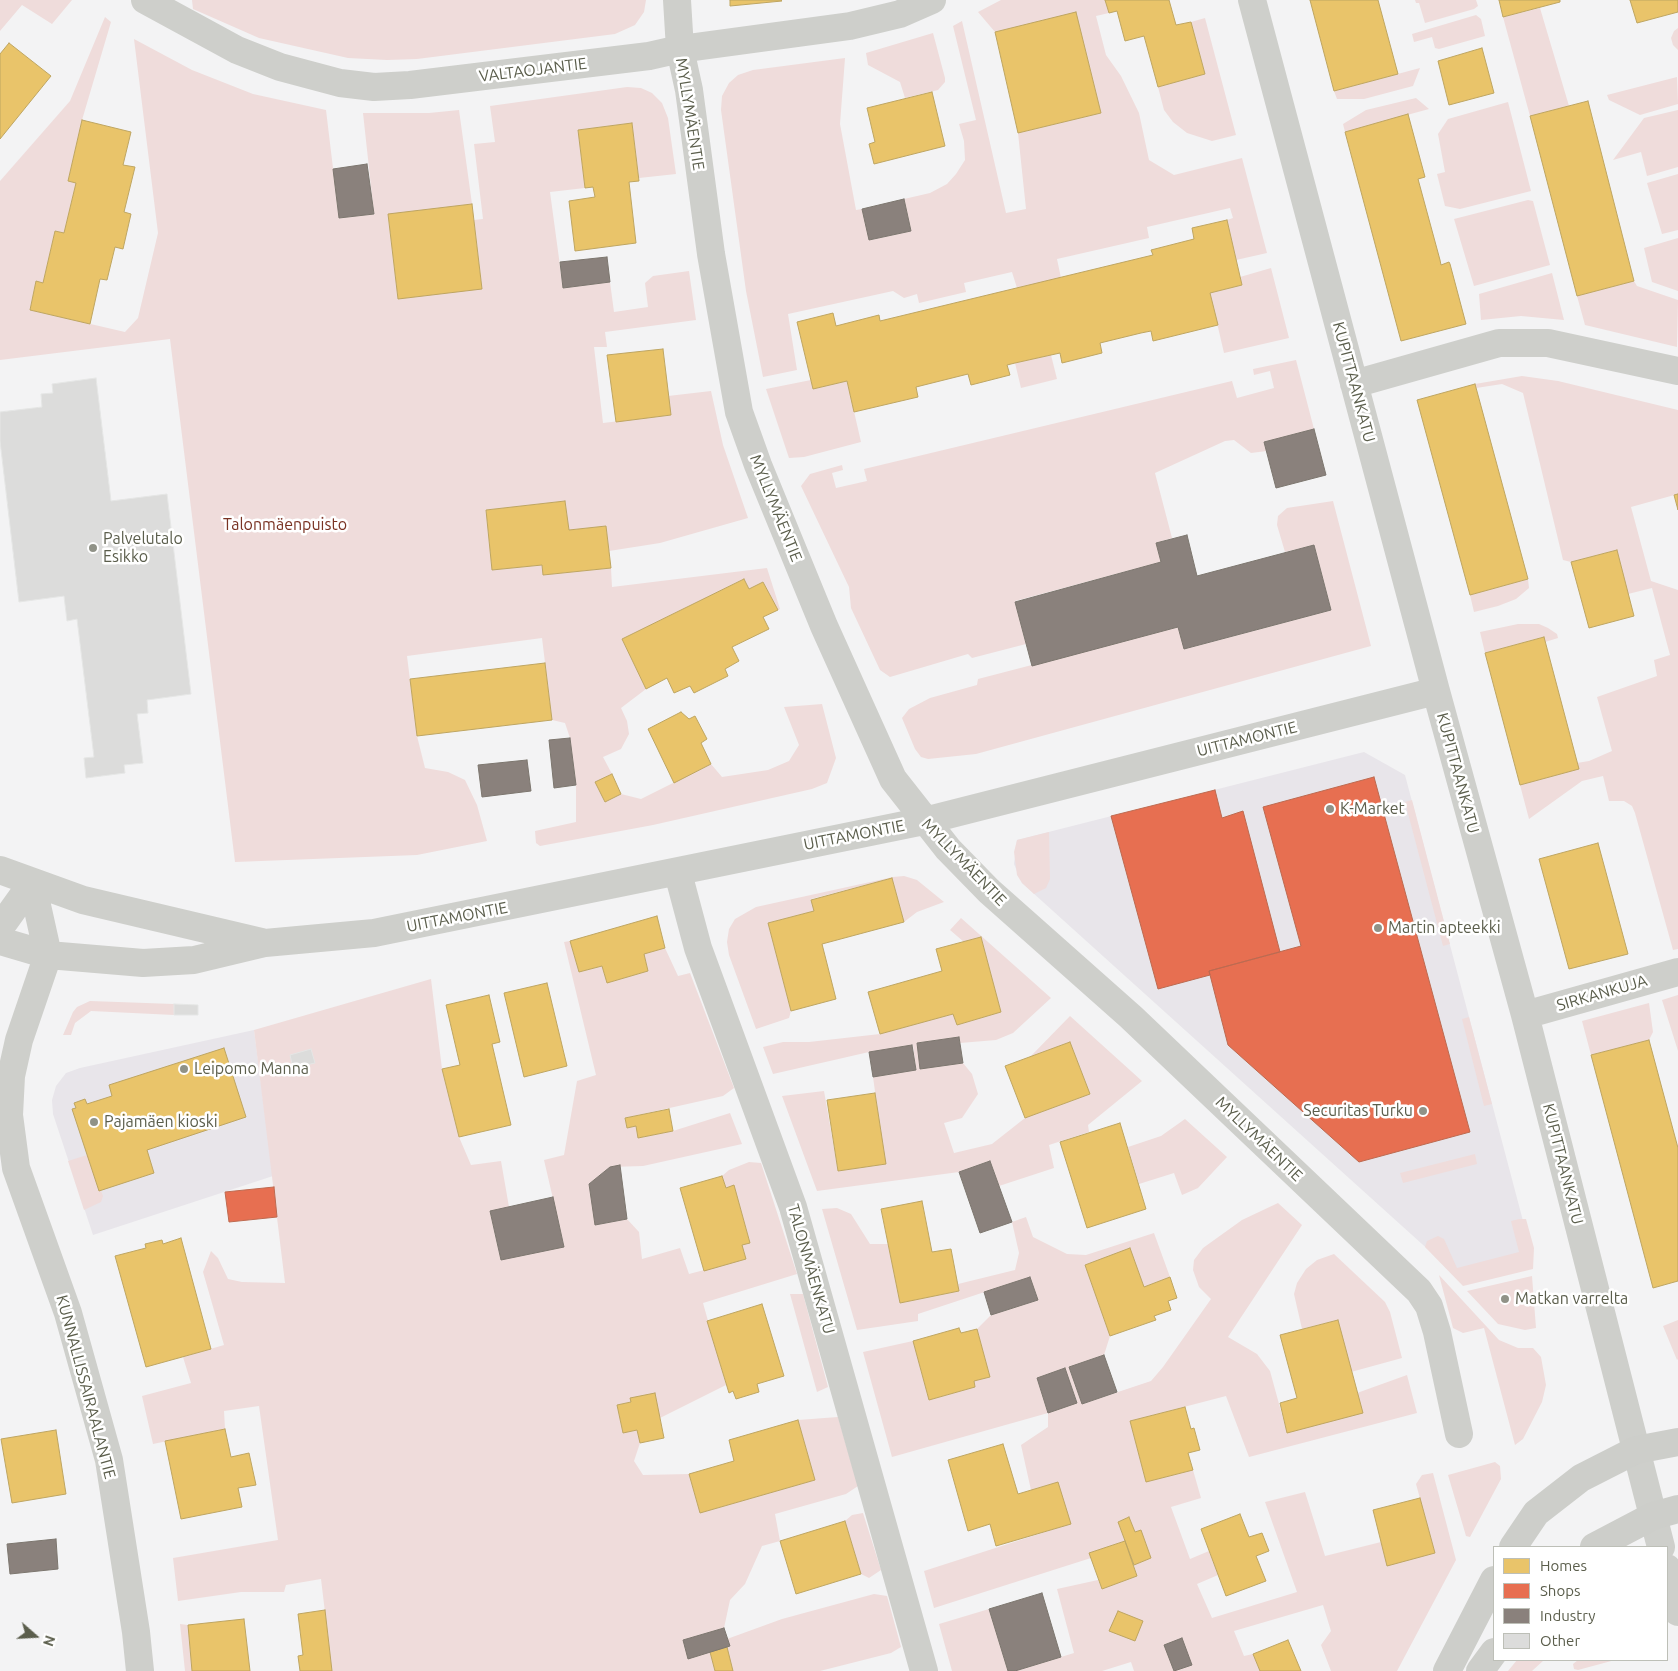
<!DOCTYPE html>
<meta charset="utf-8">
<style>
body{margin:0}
#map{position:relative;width:1678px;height:1671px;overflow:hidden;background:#f3f3f4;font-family:Ubuntu,sans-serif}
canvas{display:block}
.legend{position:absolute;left:1493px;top:1546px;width:175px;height:115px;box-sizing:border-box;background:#fff;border:1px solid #bdbfb7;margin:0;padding:6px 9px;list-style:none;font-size:15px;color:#5b5e4c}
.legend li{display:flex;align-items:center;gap:10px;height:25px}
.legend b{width:25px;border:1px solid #bdbfb7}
.north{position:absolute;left:10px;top:1611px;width:50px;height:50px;-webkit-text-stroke:4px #fff;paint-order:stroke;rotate:109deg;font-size:14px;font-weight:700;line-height:20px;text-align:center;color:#5b5e4c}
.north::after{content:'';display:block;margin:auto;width:18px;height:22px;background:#5b5e4c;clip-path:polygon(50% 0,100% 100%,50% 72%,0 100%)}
</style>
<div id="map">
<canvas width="1678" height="1671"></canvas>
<ul class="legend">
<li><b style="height:14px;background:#e9c46a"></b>Homes</li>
<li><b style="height:14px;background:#e76f51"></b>Shops</li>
<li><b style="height:14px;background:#8a817c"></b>Industry</li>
<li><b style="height:14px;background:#dcdcdb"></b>Other</li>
</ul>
<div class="north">N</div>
</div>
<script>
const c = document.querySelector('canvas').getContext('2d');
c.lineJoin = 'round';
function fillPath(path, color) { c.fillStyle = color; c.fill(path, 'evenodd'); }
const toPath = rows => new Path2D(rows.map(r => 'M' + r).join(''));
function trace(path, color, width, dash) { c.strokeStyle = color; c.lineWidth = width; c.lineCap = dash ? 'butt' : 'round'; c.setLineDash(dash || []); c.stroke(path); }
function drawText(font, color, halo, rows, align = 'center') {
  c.font = font + ' Ubuntu,sans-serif'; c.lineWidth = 5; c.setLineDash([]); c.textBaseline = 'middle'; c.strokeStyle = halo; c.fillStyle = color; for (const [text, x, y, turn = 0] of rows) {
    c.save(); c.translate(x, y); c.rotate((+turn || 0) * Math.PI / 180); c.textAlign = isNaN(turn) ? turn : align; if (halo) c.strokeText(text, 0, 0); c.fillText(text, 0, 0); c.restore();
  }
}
const commercial = toPath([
 [1364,752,1405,775,1531,1251,1453,1272,1022,883,1014,864,1017,840],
 [254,1030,273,1176,93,1235,53,1114,52,1100,56,1086,66,1073,80,1068]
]);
const green = toPath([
 [0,0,72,0,52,24,22,5,0,31],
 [192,0,646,0,644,12,635,25,615,34,417,59,387,60,348,58,259,38,193,9],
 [1001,0,1105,0,1109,13,1096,16,1106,55,1121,76,1139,113,1149,160,1174,175,1242,158,1267,253,1236,260,1227,220,1233,218,1230,208,1147,227,1149,238,1057,259,1061,278,1017,288,1012,272,964,283,966,292,919,303,917,294,904,298,893,291,788,314,797,370,763,377,746,291,721,110,722,96,729,83,738,75,753,70,845,58,840,124,856,210,862,209,870,240,911,231,904,199,930,193,947,184,956,174,965,160,964,141,959,124,976,120,953,26,962,21,1006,213,1026,209,1018,133,1101,113,1076,13,995,32,978,12],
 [1415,0,1476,0,1478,6,1474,9,1425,23,1419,3,1416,3],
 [1540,8,1569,106,1530,116,1503,17],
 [1476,15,1481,19,1485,36,1439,49,1435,48,1432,37,1414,42,1412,34],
 [105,17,111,22,82,120,68,181,76,183,64,233,55,231,43,283,36,281,30,310,125,332,138,318,158,233,134,39,192,70,253,94,326,110,339,218,374,214,363,113,429,113,459,110,472,204,388,215,398,299,482,288,474,220,483,219,474,144,495,142,490,106,627,87,641,88,652,93,662,103,668,118,676,174,639,178,632,123,578,130,585,188,550,192,563,288,610,282,614,312,648,307,645,283,653,276,689,271,696,320,605,332,607,347,594,347,603,423,671,415,668,396,711,391,723,445,748,518,660,543,609,551,606,526,569,530,565,501,486,510,492,570,542,565,543,575,611,568,612,587,767,568,780,609,778,610,763,582,749,589,744,579,622,639,646,689,621,708,627,721,629,734,621,749,603,757,612,774,596,782,605,802,621,794,641,799,711,764,722,777,768,770,789,761,799,745,784,707,822,704,836,758,827,783,812,789,653,825,540,846,536,843,535,831,576,822,576,785,570,738,565,723,552,720,542,638,407,656,417,736,425,768,448,772,465,780,477,805,487,841,417,855,235,862,170,339,0,360,0,181,70,101],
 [1205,18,1236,135,1212,141,1187,133,1173,122,1164,110,1158,87,1205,74,1191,22],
 [1678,28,1678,50,1673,45,1671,38,1674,31],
 [933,33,945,78,945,82,938,90,905,98,900,82,868,65,866,53],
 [1420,68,1413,86,1364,99,1337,99,1334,91],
 [1677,77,1678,104,1640,115,1609,100,1607,95],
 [1416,98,1429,109,1345,132,1343,124,1366,110],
 [1508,102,1531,191,1460,209,1445,206,1437,174,1445,172,1438,134,1448,119],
 [1678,110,1678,167,1647,176,1641,152,1613,160,1644,118],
 [1678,174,1678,230,1662,234,1647,183],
 [1528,200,1533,201,1550,265,1474,286,1454,219],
 [1678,238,1678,291,1652,282,1644,248],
 [1271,268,1289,338,1224,353,1210,293,1242,285,1240,277],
 [1552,273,1564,320,1521,316,1481,320,1479,294],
 [1634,281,1637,286,1678,300,1677,347,1585,325,1577,296],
 [1051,355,1057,379,1021,388,1015,363],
 [1296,360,1314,429,1264,442,1267,451,1251,453,1234,440,1225,441,1155,473,1172,538,1156,543,1161,562,1015,601,1026,644,972,658,968,654,890,677,880,670,851,608,849,587,801,486,810,474,842,465,843,470,832,473,836,488,867,481,864,469,1232,381,1237,398,1274,388,1270,371,1254,375,1253,369],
 [1522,376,1558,381,1678,410,1678,494,1631,507,1651,581,1678,590,1678,949,1673,950,1635,813,1632,806,1624,801,1609,801,1603,776,1582,781,1529,819,1520,785,1578,769,1577,763,1589,761,1612,751,1597,697,1657,676,1654,660,1670,655,1652,588,1628,594,1617,550,1571,562,1563,560,1523,393,1502,384,1476,388,1475,384],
 [811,380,813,389,847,381,861,442,804,457,789,458,766,389],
 [1333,501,1371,646,976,754,928,759,921,757,915,749,902,718,909,709,930,698,977,685,978,679,1178,627,1185,649,1331,610,1314,545,1285,552,1277,525,1278,516,1287,508],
 [1528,579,1529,588,1516,599,1498,606,1474,612,1470,595],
 [1518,624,1539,624,1548,628,1557,634,1558,638,1545,642,1543,637,1485,653,1480,632],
 [1412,800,1450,944,1443,946,1405,802],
 [1049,832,1050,879,1046,888,1034,894,1022,883,1017,875,1014,852,1017,840],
 [904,876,917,880,944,902,917,912,904,922,892,878,811,899,814,911,768,923,791,1011,789,1018,756,1029,729,955,727,942,729,929,735,919,756,907,893,877],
 [961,918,1051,998,1013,1033,996,1040,960,1043,959,1037,917,1043,920,1068,963,1063,972,1074,978,1094,962,1118,944,1123,954,1153,992,1144,1025,1118,1090,1094,1070,1042,1030,1057,1070,1016,1142,1081,1088,1125,1089,1132,1049,1145,1054,1168,999,1186,990,1161,959,1172,817,1191,782,1096,824,1091,838,1171,885,1164,873,1077,916,1070,913,1045,869,1052,773,1074,763,1047,783,1042,809,1042,880,1034,953,1014,957,1025,1001,1012,981,937,964,942,950,930],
 [570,941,579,972,602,966,607,983,648,971,644,954,665,948,678,976,690,973,734,1088,723,1096,625,1118,627,1128,636,1126,639,1138,673,1131,730,1113,742,1144,643,1166,610,1167,589,1184,596,1225,627,1219,639,1232,642,1259,680,1248,689,1274,746,1259,742,1245,750,1242,734,1186,726,1188,722,1176,729,1170,749,1162,761,1163,797,1274,703,1303,726,1385,660,1418,631,1402,617,1405,623,1433,637,1430,640,1443,634,1461,643,1475,689,1474,700,1513,815,1480,798,1420,838,1417,858,1486,846,1494,775,1514,780,1541,762,1546,745,1584,730,1600,724,1628,683,1640,689,1658,710,1652,715,1671,332,1671,321,1579,286,1585,284,1592,241,1592,178,1601,173,1558,278,1540,259,1406,224,1411,225,1429,153,1444,142,1396,191,1383,183,1357,224,1345,203,1272,211,1251,218,1258,228,1279,242,1282,285,1283,254,1030,431,979,442,1069,459,1137,471,1165,501,1161,509,1207,490,1212,501,1260,564,1246,544,1160,564,1155,577,1081,596,1075,564,942],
 [1678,995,1678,1051,1662,1000],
 [90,1001,174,1004,174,1015,91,1011,75,1023,71,1035,63,1035,73,1012,77,1007],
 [1649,1003,1653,1032,1649,1040,1591,1055,1582,1021],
 [1469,1017,1492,1104,1484,1106,1462,1019],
 [1185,1119,1227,1157,1198,1188,1182,1195,1174,1173,1139,1184,1128,1147,1161,1136],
 [1475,1154,1477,1164,1403,1183,1400,1173],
 [87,1155,103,1196,101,1202,84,1210,68,1161],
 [1278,1203,1302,1225,1228,1337,1257,1354,1270,1371,1287,1433,1357,1393,1407,1375,1417,1413,1249,1457,1226,1396,1130,1421,1146,1482,1193,1470,1201,1498,1171,1507,1190,1559,1209,1551,1218,1575,1197,1584,1212,1618,1297,1592,1265,1502,1305,1492,1325,1556,1381,1542,1387,1565,1435,1553,1416,1484,1422,1475,1433,1473,1456,1560,1397,1671,1331,1671,1321,1645,1331,1631,1323,1605,1234,1631,1244,1656,1253,1654,1260,1671,1134,1671,1131,1662,1102,1671,1015,1671,1074,1653,1057,1589,1098,1580,1102,1589,1137,1576,1134,1565,1151,1558,1141,1530,1135,1532,1129,1517,1118,1522,1125,1541,1090,1553,1091,1558,934,1608,924,1571,1070,1524,1058,1482,1031,1490,1021,1445,1048,1427,1048,1413,892,1457,863,1352,913,1341,929,1400,975,1387,974,1381,990,1377,977,1329,991,1315,1038,1300,1030,1277,918,1314,918,1321,857,1330,822,1209,837,1208,851,1214,870,1244,888,1244,900,1303,959,1291,958,1284,1015,1270,1019,1253,1012,1222,1026,1217,1033,1237,1067,1254,1086,1255,1154,1233,1170,1277,1144,1287,1130,1249,1085,1265,1110,1336,1104,1355,1069,1367,1082,1404,1151,1381,1163,1367,1211,1299,1199,1287,1193,1270,1194,1260,1203,1248,1242,1220],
 [1065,1368,1077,1402,1048,1412,1037,1378],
 [1519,1219,1526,1219,1534,1248,1533,1269,1463,1286,1425,1247,1427,1241,1438,1236,1444,1239,1457,1268,1519,1252,1511,1221],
 [1334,1254,1385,1302,1390,1312,1402,1358,1351,1372,1338,1320,1302,1329,1294,1294,1297,1283,1306,1269,1317,1260],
 [1439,1275,1499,1340,1518,1348,1533,1348,1541,1357,1546,1385,1542,1402,1523,1439,1515,1445,1484,1328,1463,1333,1453,1328],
 [1532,1276,1536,1328,1525,1330,1498,1324,1467,1291],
 [790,1294,803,1294,828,1387,817,1392],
 [1678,1320,1678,1359,1677,1360,1663,1326],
 [1495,1462,1500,1466,1501,1479,1470,1537,1466,1536,1448,1475],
 [863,1513,881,1570,869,1578,861,1574,845,1521,852,1515],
 [874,1594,887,1596,901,1647,891,1653,820,1671,733,1671,727,1647,730,1646,727,1639,782,1619],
 [989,1609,1008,1671,952,1671,939,1624],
 [180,1624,188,1625,192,1671,185,1671],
 [1517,1660,1544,1660,1532,1671,1508,1671],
 [1578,1660,1615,1660,1578,1670,1574,1669,1573,1664]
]);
const homes = toPath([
 [730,0,781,0,782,1,730,6,730,0],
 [1105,0,1169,0,1176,25,1191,22,1205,74,1158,87,1144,36,1125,41,1117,11,1109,13,1105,0],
 [1310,0,1378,0,1398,74,1334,91,1310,0],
 [1499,0,1560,0,1560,2,1503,17,1499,0],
 [1630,0,1678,0,1678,12,1637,23,1630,0],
 [1076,12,1101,113,1018,133,995,32,1076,12],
 [9,43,51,76,0,139,0,54,9,43],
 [1482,48,1494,93,1449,105,1438,61,1482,48],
 [932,92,945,146,874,164,869,144,875,142,867,108,932,92],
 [1588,101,1634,281,1577,296,1530,116,1588,101],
 [1408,114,1425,177,1418,179,1440,260,1441,265,1449,262,1450,264,1466,324,1401,341,1345,132,1408,114],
 [82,120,131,132,123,165,135,167,124,212,131,214,123,249,115,247,107,280,100,279,90,324,30,310,36,281,43,283,55,231,64,233,76,183,68,181,82,120],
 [632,123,639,181,629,182,636,243,575,251,569,201,595,197,593,187,585,188,578,130,632,123],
 [472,204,482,289,398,299,388,214,472,204],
 [1227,220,1242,285,1210,293,1218,325,1153,341,1151,331,1141,333,1100,343,1102,353,1062,363,1060,353,1015,363,1007,365,1010,375,971,385,968,374,916,387,918,397,854,412,847,381,813,389,797,322,833,313,836,326,879,315,880,321,1153,255,1151,250,1194,239,1192,228,1227,220],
 [663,349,671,415,616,422,607,355,663,349],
 [1475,384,1528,579,1470,595,1417,400,1475,384],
 [1678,494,1678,510,1674,495,1678,494],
 [565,501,569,530,606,526,611,568,543,575,542,565,492,570,486,510,565,501],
 [1617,550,1634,616,1589,628,1571,562,1617,550],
 [744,579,749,589,763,582,778,610,763,617,769,629,732,647,739,661,725,669,728,676,694,693,690,686,674,693,667,678,646,689,622,639,744,579],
 [1544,637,1579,769,1520,785,1485,653,1544,637],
 [545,663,552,720,417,736,410,679,545,663],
 [681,712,689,719,695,716,707,739,701,743,711,764,674,783,648,729,681,712],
 [612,774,621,794,605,802,595,782,612,774],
 [1598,843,1628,954,1569,969,1539,859,1598,843],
 [892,878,904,922,822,944,836,999,791,1011,768,923,814,911,811,900,892,878],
 [657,916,665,948,644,954,648,971,607,983,602,966,579,972,570,941,657,916],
 [981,937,1001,1012,957,1025,953,1014,880,1034,868,992,942,971,936,949,981,937],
 [547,983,567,1066,524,1077,504,993,547,983],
 [489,995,500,1042,492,1044,511,1125,459,1137,442,1069,460,1065,446,1005,489,995],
 [1649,1040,1678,1148,1678,1281,1653,1288,1591,1055,1649,1040],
 [1070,1042,1090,1094,1025,1118,1005,1066,1070,1042],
 [224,1048,246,1117,147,1150,154,1173,99,1191,72,1109,76,1108,74,1103,85,1099,87,1104,112,1096,109,1085,224,1048],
 [875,1093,886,1164,838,1171,827,1100,875,1093],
 [669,1109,673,1131,638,1138,636,1126,627,1128,625,1118,669,1109],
 [1120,1123,1146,1209,1087,1228,1060,1142,1120,1123],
 [722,1176,726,1188,734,1185,750,1243,742,1245,746,1259,704,1271,680,1188,722,1176],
 [922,1201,932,1252,951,1249,959,1291,900,1303,881,1209,922,1201],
 [181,1238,211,1349,146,1367,115,1256,146,1248,145,1244,162,1240,163,1244,181,1238],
 [1130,1248,1144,1287,1170,1277,1177,1298,1168,1301,1171,1310,1154,1316,1156,1320,1110,1336,1085,1265,1130,1248],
 [762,1304,784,1376,757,1384,759,1392,736,1399,733,1391,729,1393,707,1321,762,1304],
 [1338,1320,1363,1413,1287,1433,1280,1403,1297,1398,1280,1335,1338,1320],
 [959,1328,961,1333,977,1329,990,1377,974,1381,975,1387,929,1400,913,1341,959,1328],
 [655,1393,664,1438,640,1443,637,1430,623,1433,617,1405,631,1402,630,1398,655,1393],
 [1185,1407,1191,1429,1194,1428,1200,1450,1188,1453,1193,1470,1146,1482,1130,1421,1185,1407],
 [798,1420,815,1480,700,1513,689,1474,734,1461,729,1440,798,1420],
 [225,1429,231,1457,249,1453,256,1485,238,1488,242,1507,181,1519,165,1441,225,1429],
 [56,1430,66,1494,12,1503,1,1439,56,1430],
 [1003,1444,1018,1494,1058,1482,1071,1524,996,1546,990,1524,968,1531,948,1460,1003,1444],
 [1420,1498,1435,1553,1387,1566,1373,1510,1420,1498],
 [1240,1514,1249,1537,1262,1533,1269,1551,1256,1556,1266,1581,1226,1596,1201,1529,1240,1514],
 [1129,1517,1135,1532,1141,1530,1151,1558,1134,1565,1118,1522,1129,1517],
 [845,1521,861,1574,796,1594,780,1541,845,1521],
 [1125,1541,1137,1576,1102,1589,1089,1553,1125,1541],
 [325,1610,332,1671,300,1671,298,1656,303,1655,298,1614,325,1610],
 [1118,1611,1143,1621,1135,1641,1109,1631,1118,1611],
 [244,1619,250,1671,192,1671,188,1625,244,1619],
 [1288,1640,1301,1671,1260,1671,1253,1654,1288,1640],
 [727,1647,733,1671,715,1671,710,1652,727,1647]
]);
const shops = toPath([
 [1374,777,1470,1132,1359,1162,1228,1045,1209,971,1301,946,1263,807,1374,777],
 [1215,790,1222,818,1243,811,1280,952,1209,971,1210,975,1158,989,1111,816,1215,790],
 [274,1187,277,1217,229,1222,225,1192,274,1187]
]);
const industry = toPath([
 [367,164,374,214,339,218,333,169,367,164],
 [904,199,911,231,869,240,862,209,904,199],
 [607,257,610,282,563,288,560,262,607,257],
 [1314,429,1326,475,1276,488,1264,442,1314,429],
 [1187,535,1197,576,1314,545,1331,610,1184,649,1178,627,1032,666,1015,602,1161,562,1156,543,1187,535],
 [570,738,576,785,554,788,549,740,570,738],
 [527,760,531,791,482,797,478,765,527,760],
 [959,1037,963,1063,920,1069,917,1043,959,1037],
 [912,1045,916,1070,873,1077,869,1052,912,1045],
 [990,1161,1012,1222,980,1233,959,1172,990,1161],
 [620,1165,627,1219,595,1225,589,1184,610,1167,620,1165],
 [553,1197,564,1247,501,1260,490,1211,553,1197],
 [1030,1277,1038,1300,991,1315,984,1292,1030,1277],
 [1104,1355,1117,1392,1082,1404,1069,1367,1104,1355],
 [1065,1368,1077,1403,1048,1413,1037,1378,1065,1368],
 [56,1539,58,1569,10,1574,7,1544,56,1539],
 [1042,1593,1061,1657,1015,1671,1008,1671,989,1609,1042,1593],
 [724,1628,730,1646,688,1659,683,1640,724,1628],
 [1182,1638,1192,1665,1174,1671,1164,1645,1182,1638]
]);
const building = toPath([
 [96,378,111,501,167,494,191,694,147,700,148,713,137,714,143,763,124,765,125,773,86,778,84,758,94,757,77,619,67,621,64,596,19,602,0,441,0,412,42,407,41,394,53,393,52,384,96,378],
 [174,1004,198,1005,198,1015,174,1015,174,1004],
 [311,1049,315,1063,293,1068,290,1055,311,1049]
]);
const minor = toPath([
 [145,0,237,50,280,67,340,83,374,87,410,85,649,56,680,49,850,26,900,14,932,0],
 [677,0,680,49,689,90,711,254,739,412,758,465,824,626,893,779,948,849,989,891,1131,1017,1419,1291,1429,1306,1437,1332,1459,1434],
 [1252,0,1436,691,1525,1015,1661,1547],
 [1354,384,1499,343,1548,343,1678,371],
 [0,870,83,900,261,942],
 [678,873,698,948,793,1207,924,1671],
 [32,883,48,955,19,1040,11,1076,9,1115,16,1168,68,1313,109,1460,136,1632,140,1671],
 [0,928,32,883],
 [0,941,48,955,143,963,194,960,265,943,374,933,924,821,1436,691],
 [1525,1015,1678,972],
 [1667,1568,1678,1612]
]);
const major = toPath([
 [1513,1547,1536,1513,1581,1478,1636,1450,1678,1442],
 [1594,1547,1653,1516,1678,1509],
 [1447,1671,1494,1580],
 [1480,1671,1494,1652]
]);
const markers = [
 [93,548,5,"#909287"],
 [1330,809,5,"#909287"],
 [1378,928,5,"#909287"],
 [184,1069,5,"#909287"],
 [1423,1111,5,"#909287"],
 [94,1122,5,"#909287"],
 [1505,1299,5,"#909287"]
];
const streetNames = [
 ["VALTAOJANTIE",533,70,-7],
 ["MYLLYMÄENTIE",690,114,81],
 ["KUPITTAANKATU",1354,382,75],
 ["MYLLYMÄENTIE",776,508,68],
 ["UITTAMONTIE",1247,739,-14],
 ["KUPITTAANKATU",1458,773,75],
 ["UITTAMONTIE",854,835,-11],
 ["MYLLYMÄENTIE",964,862,46],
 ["UITTAMONTIE",457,917,-11],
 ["SIRKANKUJA",1602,993,-16],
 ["MYLLYMÄENTIE",1259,1139,44],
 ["KUPITTAANKATU",1563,1164,76],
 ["TALONMÄENKATU",811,1269,74],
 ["KUNNALLISSAIRAALANTIE",86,1387,75]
];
const parkNames = [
 ["Talonmäenpuisto",285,525]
];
const poiNames = [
 ["Palvelutalo",103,539],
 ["Esikko",103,557],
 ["K-Market",1340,809],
 ["Martin apteekki",1388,928],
 ["Leipomo Manna",194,1069],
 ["Securitas Turku",1413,1111,"right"],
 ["Pajamäen kioski",104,1122],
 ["Matkan varrelta",1515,1299]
];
fillPath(commercial, '#e8e5ea');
fillPath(green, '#efdcdb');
fillPath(homes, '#e9c46a');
trace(homes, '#bea561', 1);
fillPath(shops, '#e76f51');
trace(shops, '#bd6a50', 1);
fillPath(industry, '#8a817c');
trace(industry, '#7c766e', 1);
fillPath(building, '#dcdcdb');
trace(building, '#e5e6e5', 1);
trace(minor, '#cecfcb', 28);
trace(major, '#cdceca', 28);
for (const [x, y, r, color] of markers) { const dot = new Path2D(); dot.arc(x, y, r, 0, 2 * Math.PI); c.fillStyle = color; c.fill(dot); trace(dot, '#fff', 2); }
drawText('16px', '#5b5e4c', '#fff', streetNames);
drawText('16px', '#793222', '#fff', parkNames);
drawText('16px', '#5b5e4c', '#fff', poiNames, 'left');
</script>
